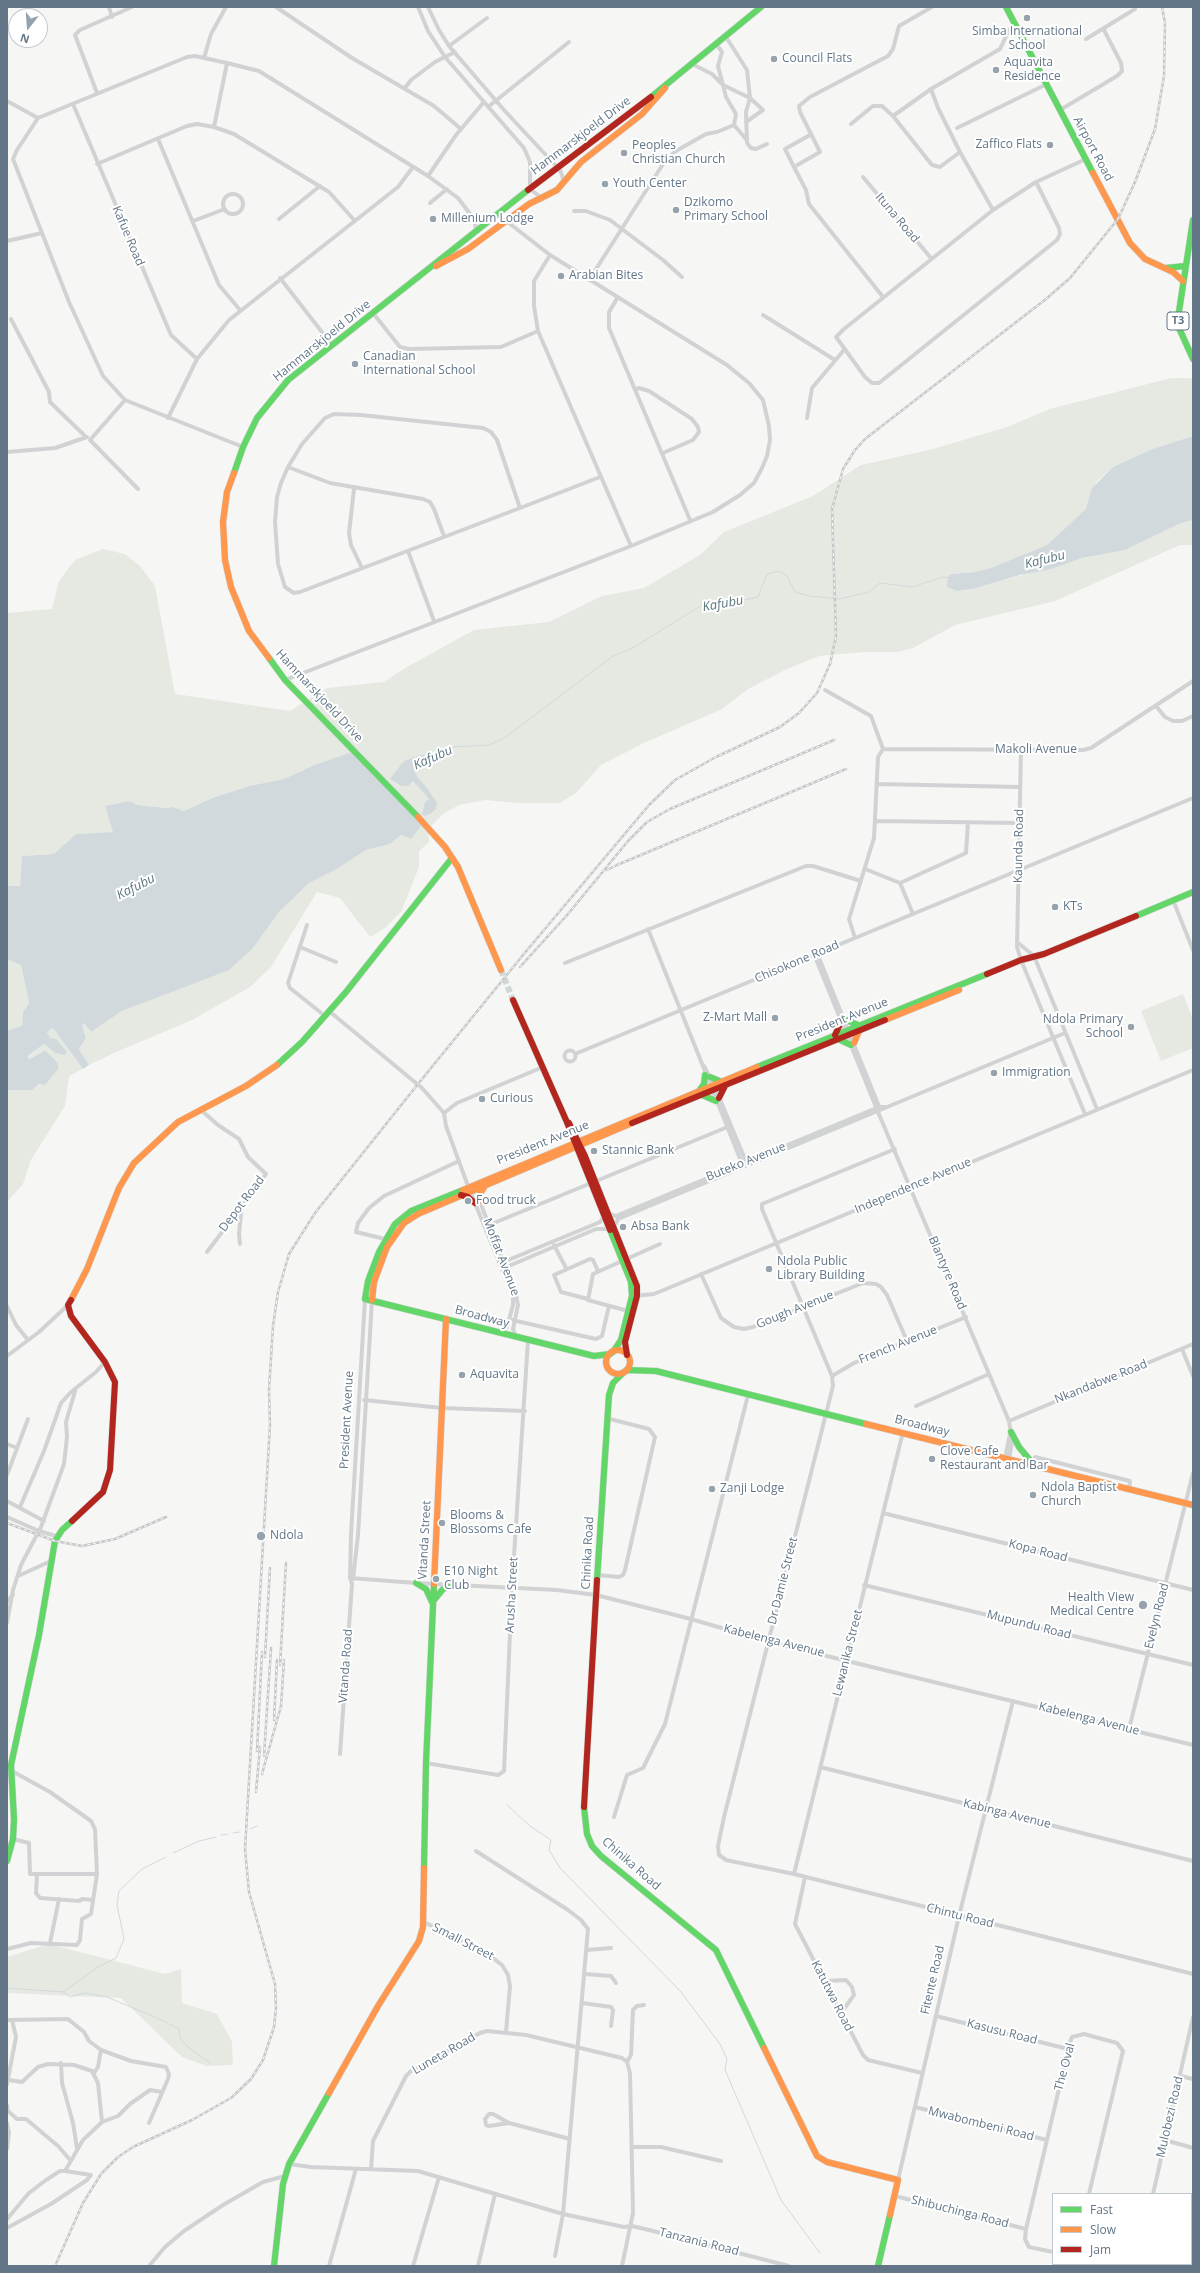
<!DOCTYPE html>
<style>
body{margin:0}
#map{position:relative;width:1200px;height:2273px;overflow:hidden;background:#f6f6f4;font-family:"Open Sans",sans-serif}
canvas{display:block}
.frame{position:absolute;inset:0;border:8px solid #627687;pointer-events:none}
.legend{position:absolute;left:1052px;top:2193px;width:140px;height:72px;box-sizing:border-box;background:#fff;border:1px solid #c0c8cf;margin:0;padding:5px 7px;list-style:none;font-size:12px;color:#627687}
.legend li{display:flex;align-items:center;gap:8px;height:20px}
.legend b{width:20px;border:1px solid #c0c8cf}
.north{position:absolute;left:8px;top:8px;width:40px;height:40px;box-sizing:border-box;background:#fff;border:1px solid #c0c8cf;border-radius:50%;rotate:197deg;font-size:11px;font-weight:700;line-height:16px;text-align:center;color:#627687}
.north::after{content:'';display:block;margin:auto;width:14px;height:18px;background:#96a3ad;clip-path:polygon(50% 0,100% 100%,50% 72%,0 100%)}
</style>
<div id="map">
<canvas width="1200" height="2273"></canvas>
<div class="frame"></div>
<ul class="legend">
<li><b style="height:5px;background:#63d668"></b>Fast</li>
<li><b style="height:5px;background:#ff974d"></b>Slow</li>
<li><b style="height:5px;background:#b3261e"></b>Jam</li>
</ul>
<div class="north">N</div>
</div>
<script>
const c = document.querySelector('canvas').getContext('2d');
c.lineJoin = 'round';
function fillPath(path, color) { c.fillStyle = color; c.fill(path, 'evenodd'); }
const toPath = rows => new Path2D(rows.map(r => 'M' + r).join(''));
function trace(path, color, width, dash) { c.strokeStyle = color; c.lineWidth = width; c.lineCap = dash ? 'butt' : 'round'; c.setLineDash(dash || []); c.stroke(path); }
function drawText(font, color, halo, rows, align = 'center') {
  c.font = font + ' "Open Sans",sans-serif'; c.lineWidth = 4; c.setLineDash([]); c.textBaseline = 'middle'; c.strokeStyle = halo; c.fillStyle = color; for (const [text, x, y, turn = 0] of rows) {
    c.save(); c.translate(x, y); c.rotate((+turn || 0) * Math.PI / 180); c.textAlign = isNaN(turn) ? turn : align; if (halo) c.strokeText(text, 0, 0); c.fillText(text, 0, 0); c.restore();
  }
}
const green = toPath([
 [1171,378,1191,378,1193,381,1193,436,1150,450,1113,467,1096,482,1087,509,1047,545,991,568,975,572,952,574,962,591,973,589,1082,558,1125,550,1181,523,1193,520,1193,545,1180,545,1055,601,955,625,913,648,898,652,865,652,819,656,785,670,748,689,722,709,644,743,601,765,576,793,560,803,518,803,485,800,459,805,443,814,428,829,429,842,419,851,419,867,401,912,385,928,370,937,340,898,317,892,271,967,250,987,192,1020,116,1052,89,1065,79,1049,86,1038,82,1026,84,1023,91,1032,122,1011,181,987,253,948,279,912,309,883,337,869,366,850,390,844,401,835,355,751,314,765,284,779,249,786,212,798,184,811,173,807,166,808,137,805,130,801,105,807,114,832,76,834,54,854,22,856,20,886,7,886,7,613,52,609,59,581,75,560,103,549,125,554,140,566,155,586,175,694,290,711,327,688,384,682,405,668,474,630,549,622,602,596,644,588,700,555,724,532,813,496,861,465,933,449,1007,427,1050,409],
 [419,755,429,756,437,763,431,762,414,770,422,785,433,795,422,814,429,799,413,780,404,761],
 [7,959,21,965,29,1003,23,1012,22,1027,7,1031],
 [1183,994,1193,1019,1193,1048,1161,1061,1141,1011],
 [53,1028,83,1069,69,1076,65,1106,31,1160,23,1184,7,1202,7,1090,33,1090,58,1069,58,1063,45,1050,32,1058,28,1059,28,1057,44,1044,55,1053,56,1039,50,1038,47,1032],
 [49,1944,165,1974,181,1969,182,2003,217,2014,232,2042,233,2065,207,2066,182,2057,121,1998,7,1993,7,1957]
]);
const water = toPath([
 [1193,436,1193,520,1181,523,1125,550,1082,558,1051,569,1020,575,973,589,957,591,947,587,948,576,952,574,975,572,991,568,1047,545,1086,509,1092,488,1113,467,1150,450],
 [355,751,424,822,411,839,401,835,390,844,366,850,337,869,309,883,279,912,253,948,229,970,122,1011,91,1032,84,1023,82,1026,86,1038,79,1049,89,1065,83,1069,53,1028,47,1032,50,1038,56,1039,67,1052,65,1055,55,1053,44,1044,28,1056,28,1059,32,1058,45,1050,58,1063,58,1069,45,1085,39,1084,33,1090,7,1090,7,1031,22,1026,23,1012,29,1003,21,965,7,959,7,886,20,886,22,856,54,854,76,834,113,832,105,806,130,801,137,805,166,808,173,807,184,811,212,798,249,786,284,779,314,765],
 [419,755,440,755,437,763,431,762,414,770,418,778,428,789,437,803,436,809,430,814,424,816,422,814,425,802,429,799,413,781,408,786,402,786,390,779,404,761]
]);
const stream = toPath([
 [435,756,453,747,489,745,503,739,613,656,631,649,702,605,718,606,758,597,767,574,779,571,787,576,795,592,809,596,839,599,869,592,880,583,912,587,943,577,948,578],
 [507,1805,530,1826,551,1840,549,1850,560,1868,681,1992,720,2044,727,2059,725,2070,781,2200,820,2253],
 [250,1829,257,1826],
 [233,1833,240,1832],
 [221,1835,228,1834],
 [173,1853,199,1841,216,1837],
 [7,1988,63,1992,98,1967,116,1958,124,1939,117,1905,119,1891,142,1869,166,1857],
 [63,1992,70,1997,85,1993,107,1997,157,2018,179,2029,180,2038,189,2048,210,2063]
]);
const secondaryTunnel = toPath([
 [501,970,513,1000]
]);
const street = toPath([
 [109,7,112,17],
 [276,7,352,58,434,106,461,129],
 [418,7,428,31,445,57,524,148,530,162,530,189,543,199],
 [428,7,439,30,449,46,504,110,558,168,561,172,564,183],
 [726,37,747,70,750,98,746,112,747,143,751,148,756,149,767,144],
 [1086,39,1135,9],
 [717,45,722,52,718,66,723,85,750,98,763,110,746,122],
 [449,46,487,18],
 [204,58,211,34,226,7],
 [692,64,712,74,723,85,726,97,736,114,734,125,746,139],
 [405,88,411,80,435,62,455,52],
 [97,93,75,35,80,30,132,7],
 [7,101,38,118],
 [73,104,171,335,197,359],
 [488,107,569,42],
 [1060,110,1117,76,1122,71,1121,63,1104,30],
 [893,116,931,89,1000,49,1009,30,1016,25],
 [851,124,873,106,882,106,893,116,932,165,940,167,960,152,938,108,931,89],
 [214,127,227,63],
 [957,128,1047,84],
 [158,139,219,285,240,310],
 [960,152,993,210],
 [97,164,187,126,197,124,214,127,234,134,329,192,355,221],
 [794,167,785,149,810,135],
 [428,176,456,135,484,102],
 [863,177,931,258],
 [1036,182,1059,228,1060,234,1057,240,879,383,872,383,865,377,836,337,844,329,993,210,1036,182,1086,159],
 '223 204a10 10 0 1 1 20 0a10 10 0 1 1-20 0Z',
 [430,203,447,189],
 [574,211,586,211,610,220,663,260,682,277],
 [279,219,320,186],
 [193,221,225,209],
 [7,241,42,233],
 [550,255,534,281,534,306,538,331,631,546],
 [280,278,332,345],
 [589,280,665,161,676,151,706,134,717,132,734,125],
 [618,297,609,312,609,328,690,520],
 [883,297,809,204,806,190,794,167,820,152,800,112,799,106,810,97,888,56,893,49,899,26,932,7],
 [373,313,400,347,409,349,501,347,538,331],
 [763,315,835,360],
 [11,319,49,392,50,402,85,436],
 [635,390,639,388,649,391,692,419,698,427,699,432,693,440,663,453],
 [125,400,90,440,138,489],
 [168,418,197,359,229,320,398,187,413,167],
 [807,418,812,388,844,350],
 [243,447,125,400,103,376,69,302,13,159,17,150,38,118,187,57,195,56,227,63,259,71,428,176,458,198,474,219,476,230],
 [7,452,55,448,87,437],
 [288,467,330,483,423,499,430,502,434,509,444,536],
 [354,489,349,533,351,545,362,568],
 [520,508,497,440,491,432,483,428,361,415,334,414,325,418,302,444,288,467,281,483,277,497,275,522,278,564,285,587,294,593,300,592,520,508,600,477],
 [408,551,434,621],
 [285,680,631,546,713,512,740,495,754,483,762,468,767,456,770,440,769,426,763,400,749,383,727,365,550,255,505,220],
 [825,690,871,716,883,749],
 [1156,706,1165,717,1173,721,1182,721,1193,716],
 [883,749,1083,750,1091,748,1193,681],
 [1021,750,1017,947,1021,960,1085,1114],
 [877,784,1020,787],
 [876,821,1019,823],
 [865,869,900,883,913,914],
 [900,883,966,853,968,822],
 [1173,900,1193,950],
 [307,925,288,983,290,988,325,1016],
 [648,929,743,1166],
 [855,938,849,919,874,838,878,757,883,749],
 [1017,942,1034,956,1097,1109],
 [300,947,336,962],
 [817,953,880,1109],
 [814,954,878,1112,1009,1421,1012,1442,1009,1459],
 [565,963,806,866,813,866,861,881],
 [329,1011,422,1088,444,1113],
 '564.5 1056a5.5 5.5 0 1 1 11 0a5.5 5.5 0 1 1-11 0Z',
 [575,1054,1193,798],
 [704,1066,714,1085,747,1164],
 [201,1110,218,1125,239,1139,248,1157,266,1174,207,1252],
 [444,1113,446,1126,468,1186,513,1296,513,1305,507,1327,500,1332],
 [444,1113,457,1103,543,1067],
 [895,1149,762,1204,762,1209,832,1376,833,1386,724,1817,718,1846,719,1855,726,1860,794,1874,1193,1974],
 [475,1189,516,1295,518,1305,513,1329,516,1337],
 [608,1214,616,1216,879,1107,885,1107],
 [489,1225,730,1126],
 [614,1227,618,1219,1065,1033],
 [385,1239,356,1232,358,1223,369,1208,384,1196,459,1161],
 [240,1244,239,1234,242,1204],
 [554,1245,566,1268],
 [501,1263,600,1222,604,1217],
 [504,1268,596,1229,609,1229],
 [701,1274,721,1318,734,1327,744,1329,753,1327,863,1283,876,1284,881,1287,887,1295,907,1341],
 [634,1296,654,1294,1193,1070],
 [588,1299,561,1292,554,1275,590,1259,593,1260,598,1271],
 [7,1306,16,1325,28,1340],
 [628,1311,588,1300,593,1274,660,1244],
 [512,1320,596,1339,602,1336,609,1306],
 [1182,1349,1193,1376],
 [7,1356,39,1332,68,1305],
 [832,1376,854,1363,966,1317],
 [364,1400,442,1408,525,1411],
 [916,1406,989,1374],
 [1009,1421,1193,1344],
 [7,1444,17,1448],
 [1035,1457,1130,1481,1129,1489],
 [1005,1458,1010,1434],
 [7,1475,28,1419],
 [7,1501,44,1521],
 [20,1507,44,1451,61,1403,71,1392,96,1372,105,1362],
 [883,1513,1193,1590],
 [7,1517,39,1531,56,1536],
 [598,1575,619,1577,623,1575,625,1570,655,1437,649,1429,606,1418],
 [18,1576,51,1561],
 [350,1578,416,1583,557,1590,596,1595,691,1619,769,1642,1193,1745],
 [353,1579,358,1535,372,1300],
 [864,1585,1193,1665],
 [7,1601,13,1595],
 [7,1623,13,1590,21,1565,41,1527,64,1464,67,1437,66,1422,76,1388],
 [1129,1729,1193,1473],
 [340,1754,352,1584,350,1578,351,1535,365,1299],
 [426,1763,498,1775,504,1771,512,1587,528,1340],
 [820,1767,1193,1861],
 [7,1771,10,1770,50,1792,91,1821,95,1829,97,1874,91,1914,82,1919,80,1940,77,1945,31,1943,7,1949],
 [614,1817,627,1775,643,1768,665,1724,748,1395],
 [13,1839,29,1843,30,1874,97,1874],
 [476,1851,568,1910,581,1920,588,1929,563,2214,555,2256],
 [37,1874,36,1893,40,1898,79,1901,82,1899,93,1900],
 [794,1874,903,1432],
 [805,1877,795,1924,863,2055,868,2060,922,2073],
 [424,1922,489,1955,502,1965,508,1975,510,1986,506,2032],
 [50,1943,59,1899],
 [587,1950,611,1948],
 [585,1974,611,1976,616,1983],
 [825,1981,846,1980,852,1987,854,1995,841,2013],
 [582,2003,611,2007,613,2010,611,2026],
 [936,2016,1068,2049],
 [7,2020,68,2019,84,2032,89,2041,101,2050],
 [627,2062,631,2055,633,2010,637,2006,644,2005],
 [61,2063,62,2083,73,2123,77,2148],
 [94,2073,98,2067,101,2050,131,2061,166,2067,169,2074,168,2079,149,2123],
 [1180,2076,1193,2079],
 [9,2080,22,2082,38,2067,48,2064,74,2065,92,2071,98,2083,102,2122],
 [7,2084,16,2037,12,2020],
 [7,2105,8,2111,17,2119,26,2119,58,2146,71,2161],
 [915,2107,1047,2140],
 [7,2123,9,2133,7,2149],
 [509,2123,489,2126,486,2125,485,2119,489,2114,493,2114,509,2123,570,2139],
 [1165,2140,1193,2148],
 [632,2147,661,2147,721,2161],
 [289,2164,311,2167,418,2171,563,2214,624,2227,632,2226,649,2230,789,2266],
 [371,2169,373,2141,406,2076,411,2071,480,2033,487,2031,526,2035,622,2058,627,2062,630,2073,633,2213,622,2266],
 [898,2180,959,1916,1013,1701],
 [1153,2194,1193,2017],
 [895,2196,1026,2229],
 [7,2219,29,2193,46,2180,60,2171,65,2171,83,2140,102,2122,118,2116,130,2104,150,2090,162,2092],
 [7,2228,51,2204,87,2180,91,2175,65,2171],
 [1053,2252,1029,2247,1025,2239,1026,2229,1070,2042,1072,2037,1084,2034,1117,2043,1123,2051,1089,2194],
 [149,2266,165,2247,184,2231,223,2205,263,2182,285,2176],
 [329,2266,356,2169],
 [413,2266,439,2177],
 [478,2266,495,2194],
 [1136,2266,1136,2264]
]);
const fast = toPath([
 [1006,7,1093,173],
 [651,97,761,7],
 [1193,220,1178,318,1179,328,1193,359],
 [1166,268,1185,266],
 [234,473,243,447,257,418,288,380,528,190],
 [269,658,285,680,418,817],
 [1136,916,1193,892],
 [844,1019,858,1025],
 [838,1039,851,1045],
 [277,1065,302,1042,346,992,452,858],
 [757,1067,987,974],
 [710,1077,722,1082],
 [699,1091,704,1084,705,1075],
 [702,1095,716,1101],
 [463,1190,411,1211,395,1224,379,1252,368,1281,365,1299,594,1356,610,1354],
 [610,1230,631,1282,632,1296,621,1340,613,1352],
 [627,1370,656,1371,866,1424],
 [1011,1432,1019,1447,1034,1465],
 [597,1580,609,1395,613,1383,624,1372],
 [416,1583,426,1589,432,1602],
 [434,1600,443,1589,456,1585],
 [584,1807,587,1834,592,1846,601,1856,716,1950,764,2048],
 [7,1861,13,1839,14,1819,11,1765,39,1635,55,1541,62,1530,72,1521],
 [424,1868,426,1763,434,1584],
 [274,2266,283,2184,289,2164,329,2093],
 [878,2266,890,2215]
]);
const slow = toPath([
 [1093,173,1130,243,1145,259,1173,272,1183,281],
 [436,266,468,249,529,204,557,190,581,162,642,114,665,88],
 [234,473,227,492,223,522,225,560,231,587,249,631,269,658],
 [418,817,445,847,458,867,501,970],
 [885,1020,959,990],
 [854,1043,859,1031],
 [463,1190,757,1067],
 [480,1201,480,1194,486,1184],
 [71,1300,87,1269,119,1188,134,1163,178,1122,246,1086,277,1065],
 [372,1300,374,1282,387,1247,404,1223,418,1214,632,1123],
 '606 1362a12 12 0 1 1 24 0a12 12 0 1 1-24 0Z',
 [866,1424,1193,1505],
 [434,1584,446,1319],
 [764,2048,817,2156,827,2162,898,2180,890,2215],
 [329,2093,378,2006,419,1941,423,1927,424,1868]
]);
const jam = toPath([
 [528,190,651,97],
 [987,974,1021,960,1044,954,1136,916],
 [513,1000,566,1120,610,1230],
 [835,1035,841,1022],
 [719,1098,725,1086],
 [569,1123,585,1156,637,1286,637,1296,625,1342,627,1355],
 [632,1123,885,1020],
 [461,1195,468,1197,475,1203],
 [71,1300,68,1305,71,1316,105,1362,115,1382,110,1470,103,1492,72,1521],
 [584,1807,597,1580]
]);
const rail = toPath([
 [607,870,617,865,846,769],
 [520,967,568,914,628,841,647,822,670,809,834,740],
 [7,1523,55,1541,82,1546,115,1539,166,1517],
 [265,1657,270,1568],
 [280,1665,286,1563],
 [274,1720,277,1660],
 [257,1751,262,1652],
 [264,1756,271,1648],
 [262,1774,281,1706,284,1660],
 [256,1792,260,1747],
 [55,2266,83,2203,101,2174,118,2157,133,2147,192,2120,231,2098,251,2079,263,2060,274,2027,276,2008,275,1984,249,1892,245,1849,270,1425,269,1390,273,1326,278,1292,289,1254,315,1213,418,1084,523,955,649,805,675,780,716,757,780,727,799,713,817,693,830,664,836,636,832,509,843,469,855,450,865,439,1046,299,1070,278,1118,219,1135,182,1155,129,1164,76,1165,23,1162,7]
]);
const markers = [
 [1027,18,4,"#96a3ad"],
 [774,59,4,"#96a3ad"],
 [996,70,4,"#96a3ad"],
 [1050,145,4,"#96a3ad"],
 [624,153,4,"#96a3ad"],
 [605,184,4,"#96a3ad"],
 [676,210,4,"#96a3ad"],
 [433,219,4,"#96a3ad"],
 [561,276,4,"#96a3ad"],
 [355,364,4,"#96a3ad"],
 [1055,907,4,"#96a3ad"],
 [775,1018,4,"#96a3ad"],
 [1131,1027,4,"#96a3ad"],
 [994,1073,4,"#96a3ad"],
 [482,1099,4,"#96a3ad"],
 [594,1151,4,"#96a3ad"],
 [468,1201,4,"#96a3ad"],
 [623,1227,4,"#96a3ad"],
 [769,1269,4,"#96a3ad"],
 [462,1375,4,"#96a3ad"],
 [932,1459,4,"#96a3ad"],
 [712,1489,4,"#96a3ad"],
 [1033,1495,4,"#96a3ad"],
 [442,1523,4,"#96a3ad"],
 [261,1536,5,"#96a3ad"],
 [436,1579,4,"#96a3ad"],
 [1143,1605,5,"#96a3ad"]
];
const shields = [
 [1178,321,22]
];
const shieldNames = [
 ["T3",1178,321]
];
const poiNames = [
 ["Simba International",1027,32,"center"],
 ["School",1027,46,"center"],
 ["Council Flats",782,59],
 ["Aquavita",1004,63],
 ["Residence",1004,77],
 ["Zaffico Flats",1042,145,"right"],
 ["Peoples",632,146],
 ["Christian Church",632,160],
 ["Youth Center",613,184],
 ["Dzikomo",684,203],
 ["Primary School",684,217],
 ["Millenium Lodge",441,219],
 ["Arabian Bites",569,276],
 ["Canadian",363,357],
 ["International School",363,371],
 ["KTs",1063,907],
 ["Z-Mart Mall",767,1018,"right"],
 ["Ndola Primary",1123,1020,"right"],
 ["School",1123,1034,"right"],
 ["Immigration",1002,1073],
 ["Curious",490,1099],
 ["Stannic Bank",602,1151],
 ["Food truck",476,1201],
 ["Absa Bank",631,1227],
 ["Ndola Public",777,1262],
 ["Library Building",777,1276],
 ["Aquavita",470,1375],
 ["Clove Cafe",940,1452],
 ["Restaurant and Bar",940,1466],
 ["Ndola Baptist",1041,1488],
 ["Church",1041,1502],
 ["Zanji Lodge",720,1489],
 ["Blooms &",450,1516],
 ["Blossoms Cafe",450,1530],
 ["Ndola",270,1536],
 ["E10 Night",444,1572],
 ["Club",444,1586],
 ["Health View",1134,1598,"right"],
 ["Medical Centre",1134,1612,"right"]
];
const streetNames = [
 ["Hammarskjoeld Drive",581,136,-37],
 ["Airport Road",1093,149,62],
 ["Ituna Road",897,218,50],
 ["Kafue Road",128,236,67],
 ["Hammarskjoeld Drive",322,341,-39],
 ["Hammarskjoeld Drive",319,696,47],
 ["Makoli Avenue",1036,750],
 ["Kaunda Road",1019,846,-89],
 ["Chisokone Road",797,962,-23],
 ["President Avenue",842,1020,-22],
 ["President Avenue",543,1143,-22],
 ["Buteko Avenue",746,1162,-22],
 ["Independence Avenue",913,1186,-23],
 ["Depot Road",242,1204,-53],
 ["Moffat Avenue",501,1257,69],
 ["Blantyre Road",947,1273,67],
 ["Gough Avenue",795,1310,-22],
 ["Broadway",482,1317,15],
 ["French Avenue",898,1345,-22],
 ["Nkandabwe Road",1101,1382,-22],
 ["President Avenue",347,1420,-87],
 ["Broadway",922,1426,14],
 ["Vitanda Street",425,1540,-87],
 ["Kopa Road",1038,1551,14],
 ["Chinika Road",588,1553,-87],
 ["Dr Damie Street",783,1581,-76],
 ["Arusha Street",512,1595,-87],
 ["Evelyn Road",1157,1616,-76],
 ["Mupundu Road",1029,1625,14],
 ["Kabelenga Avenue",774,1641,14],
 ["Lewanika Street",848,1653,-76],
 ["Vitanda Road",346,1666,-86],
 ["Kabelenga Avenue",1089,1719,14],
 ["Kabinga Avenue",1007,1814,14],
 ["Chinika Road",631,1864,41],
 ["Chintu Road",960,1916,14],
 ["Small Street",463,1942,27],
 ["Fitente Road",933,1980,-77],
 ["Katutwa Road",832,1996,63],
 ["Kasusu Road",1002,2032,14],
 ["Luneta Road",444,2054,-30],
 ["The Oval",1065,2067,-75],
 ["Mulobezi Road",1170,2117,-77],
 ["Mwabombeni Road",981,2124,14],
 ["Shibuchinga Road",960,2212,14],
 ["Tanzania Road",699,2242,14]
];
const waterNames = [
 ["Kafubu",1045,560,-14],
 ["Kafubu",723,604,-10],
 ["Kafubu",433,758,-24],
 ["Kafubu",136,887,-27]
];
fillPath(green, '#e5e9e2');
fillPath(water, '#d1d9dc');
trace(stream, '#d1d9dc', 1);
trace(secondaryTunnel, '#d1d6d9', 6, [6, 3]);
trace(fast, '#d2d4d5', 7);
trace(slow, '#d2d4d5', 7);
trace(jam, '#d2d4d5', 7);
trace(street, '#d1d2d3', 4);
trace(fast, '#63d668', 6);
trace(slow, '#ff974d', 6);
trace(jam, '#b3261e', 6);
trace(rail, '#c6c7c8', 2.5);
trace(rail, '#fff', 1, [3]);
for (const [x, y, r, color] of markers) { const dot = new Path2D(); dot.arc(x, y, r, 0, 2 * Math.PI); c.fillStyle = color; c.fill(dot); trace(dot, '#fff', 1.5); }
for (const [x, y, w] of shields) { const box = new Path2D(); box.roundRect(x - w / 2, y - 9, w, 18, 3); c.fillStyle = '#fff'; c.fill(box); trace(box, '#627687', 1); }
drawText('bold 11px', '#627687', null, shieldNames);
drawText('12px', '#627687', '#fff', poiNames, 'left');
drawText('12px', '#627687', '#fff', streetNames);
drawText('italic 13px', '#5e7883', '#fff', waterNames);
</script>
